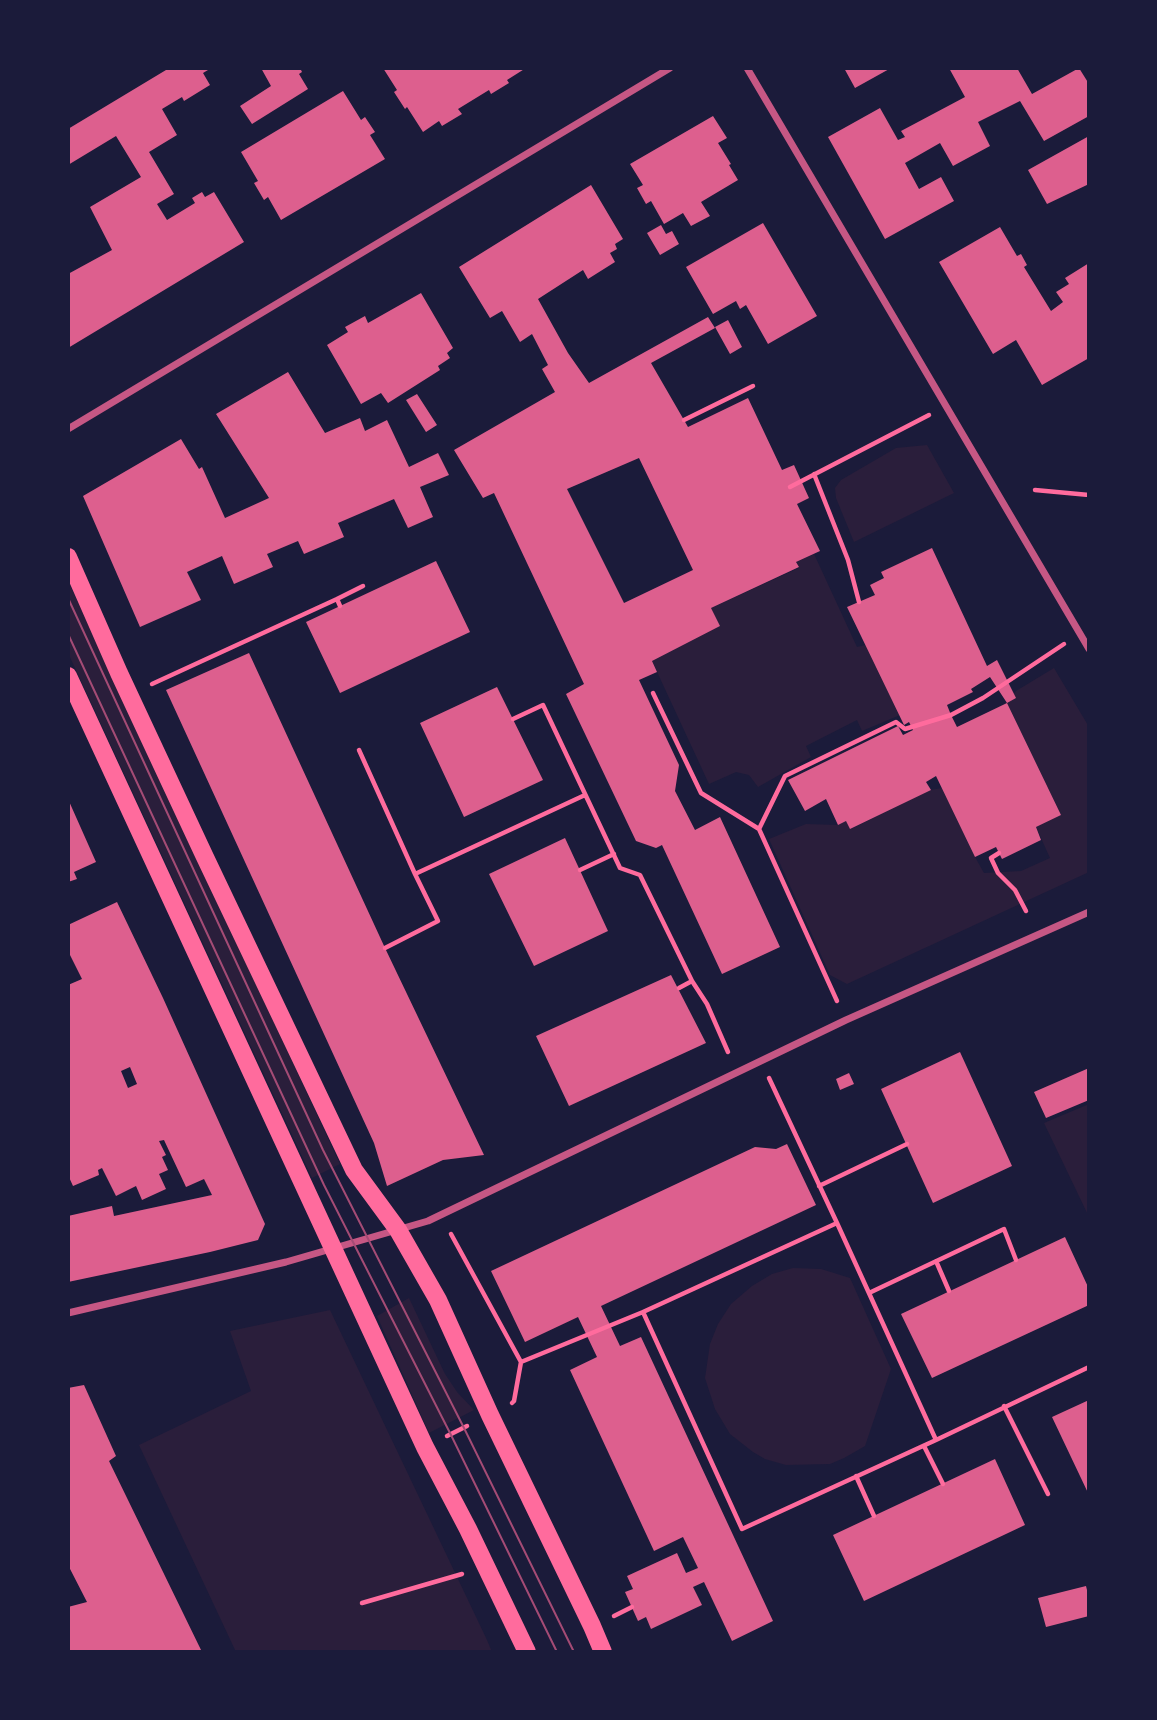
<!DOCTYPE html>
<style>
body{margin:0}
#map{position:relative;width:1157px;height:1720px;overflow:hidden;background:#1b1b3a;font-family:"Source Serif 4",serif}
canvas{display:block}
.frame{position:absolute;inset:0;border:70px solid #1b1b3a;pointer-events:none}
</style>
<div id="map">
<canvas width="1157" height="1720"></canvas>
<div class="frame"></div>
</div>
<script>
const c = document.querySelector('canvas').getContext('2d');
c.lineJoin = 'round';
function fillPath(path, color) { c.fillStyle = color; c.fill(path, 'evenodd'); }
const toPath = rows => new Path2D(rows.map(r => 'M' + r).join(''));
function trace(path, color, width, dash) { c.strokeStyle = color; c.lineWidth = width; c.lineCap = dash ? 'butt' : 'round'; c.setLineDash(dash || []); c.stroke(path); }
const green = toPath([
 [927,445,954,493,854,542,836,498,835,488,841,480,896,448],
 [814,554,857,647,866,645,900,715,862,731,857,720,806,746,811,757,758,787,749,775,736,772,709,784,652,661,720,626,711,608,799,568,796,562],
 [68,581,340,1164,312,1178,68,653],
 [1054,668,1089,727,1089,872,847,984,830,975,769,839,806,824,838,825,846,821,851,829,930,790,942,788,975,857,984,873,1021,871,1050,858,1036,827,1061,815,1007,703,1016,691],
 [1089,1104,1089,1217,1044,1123],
 [793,1268,821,1269,850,1278,891,1369,865,1446,844,1458,830,1464,786,1465,765,1459,753,1452,730,1434,715,1409,705,1378,710,1344,718,1324,731,1304,752,1286,772,1274],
 [409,1298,445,1374,457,1392,474,1410,429,1433,377,1316],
 [330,1310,487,1640,492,1652,236,1652,139,1445,251,1391,230,1331]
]);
const building = toPath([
 [165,68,206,68,208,70,203,73,210,85,184,101,182,97,162,109,177,135,149,152,174,194,157,204,167,220,195,203,192,198,202,192,205,197,214,192,244,242,68,348,68,274,112,250,90,207,141,177,116,136,68,165,68,129,166,70],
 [261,68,300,68,302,72,299,74,308,89,252,124,240,106,271,86],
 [383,68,526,68,507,80,509,83,491,94,489,90,458,109,462,114,442,126,439,121,423,132,407,107,405,109,394,92,397,90],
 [844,68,891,68,855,88],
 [949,68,1017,68,1032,94,1079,68,1089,84,1089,116,1044,141,1020,101,978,122,990,146,953,166,940,143,905,163,919,189,941,177,954,201,885,239,828,137,880,108,898,140,905,137,901,131,965,97],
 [343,91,361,120,365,117,375,132,370,135,385,159,281,220,268,197,264,200,254,183,258,181,241,152],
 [713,116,727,138,718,143,731,164,729,165,738,180,701,202,710,216,691,226,683,213,664,224,651,201,646,204,637,188,643,185,630,164],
 [1089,136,1089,184,1047,204,1028,170],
 [591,185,623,239,615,244,617,249,610,253,615,262,588,279,583,270,538,299,568,353,589,383,708,317,715,328,651,363,688,427,748,398,782,470,794,465,809,498,797,504,820,551,796,562,799,567,711,608,720,626,652,661,657,672,639,680,679,765,675,791,695,830,720,817,780,947,722,974,662,845,656,848,636,841,566,694,584,684,494,493,483,498,454,450,555,392,542,369,548,365,532,334,520,342,502,311,490,318,459,267],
 [639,458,693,570,624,603,567,489],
 [763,223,817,316,768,344,746,305,740,309,736,301,713,314,686,267],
 [661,225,666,234,672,231,679,244,660,255,647,233],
 [1000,227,1017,256,1021,254,1027,265,1024,267,1051,311,1063,302,1056,292,1069,284,1065,278,1089,263,1089,358,1042,385,1016,340,993,354,939,262],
 [421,293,453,348,447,353,450,358,438,366,440,370,388,403,381,393,361,404,327,345,348,332,345,327,365,316,368,323],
 [728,320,742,347,730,354,715,327],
 [288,372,325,433,360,418,365,431,387,420,409,467,438,453,449,475,420,487,433,517,408,528,394,499,338,523,344,537,304,554,298,541,267,554,273,567,234,584,222,556,187,572,201,600,140,627,83,496,181,439,199,469,202,467,225,518,269,498,216,414],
 [417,394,437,425,426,432,406,400],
 [932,548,987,666,997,660,1016,698,1007,703,990,677,971,689,973,692,947,705,951,715,957,727,1007,703,1061,815,1036,827,1041,840,1002,859,996,847,975,857,936,776,926,782,931,790,850,829,846,821,838,825,826,799,805,811,788,780,898,726,903,735,913,730,909,722,904,725,847,607,875,595,870,585,884,578,881,572],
 [436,561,470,632,340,693,306,622],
 [249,653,385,948,484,1155,443,1160,387,1186,374,1143,166,690],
 [497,687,543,780,464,817,420,723],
 [68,799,96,862,74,872,77,879,68,882],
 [565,838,608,931,534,966,489,874],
 [117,902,163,998,265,1224,258,1240,210,1252,68,1282,68,1216,112,1206,114,1216,212,1195,204,1179,186,1187,164,1140,159,1141,166,1155,162,1157,168,1170,159,1174,166,1189,142,1200,136,1186,116,1196,102,1168,98,1170,99,1175,73,1186,68,1175,68,985,82,979,68,951,68,925],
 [130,1067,137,1084,128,1088,121,1071],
 [671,975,706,1043,569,1106,536,1036],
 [960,1052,1012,1166,933,1203,881,1089],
 [1089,1068,1089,1100,1046,1118,1034,1092],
 [849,1073,854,1084,840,1090,836,1079],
 [787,1144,816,1205,601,1306,620,1346,641,1337,773,1621,732,1641,704,1582,693,1587,702,1605,651,1629,646,1617,638,1621,625,1592,633,1589,627,1576,677,1553,686,1573,698,1568,683,1537,654,1551,570,1370,597,1357,578,1317,525,1342,491,1271,755,1147,776,1149],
 [1065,1237,1089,1289,1089,1305,932,1378,901,1314],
 [84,1385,116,1456,109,1461,202,1652,68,1652,68,1607,87,1602,68,1565,68,1388],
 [1089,1400,1089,1495,1052,1417],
 [995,1459,1025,1525,864,1601,833,1535],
 [1086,1586,1089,1598,1089,1616,1046,1627,1038,1598]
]);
const path = toPath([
 [684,420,753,386],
 [814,474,848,560,859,602],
 [790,487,929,415],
 [1035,490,1089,495],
 [337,599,363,586],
 [152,684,337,599,340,606],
 [653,693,701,793,759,829],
 [513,719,543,705,620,868,640,875,692,981,707,1004,728,1052],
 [359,750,415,874,438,921,385,948],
 [999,853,991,858,998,873,1015,890,1026,911],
 [580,870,614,854],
 [415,874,585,795],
 [679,988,692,981],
 [837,1001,759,829,785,776,896,722,905,729,951,715,983,698,1064,644],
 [769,1078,837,1223],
 [819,1186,907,1144],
 [451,1234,521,1362],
 [936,1261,949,1291],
 [869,1293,1004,1229,1016,1260],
 [512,1403,514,1401,521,1362,643,1312],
 [1004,1406,1048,1494],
 [447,1436,467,1426],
 [936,1440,837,1223,643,1312,742,1529,936,1440,1089,1367],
 [924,1446,943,1484],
 [856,1476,874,1516],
 [362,1603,462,1574],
 [614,1616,632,1607]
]);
const minor = toPath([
 [747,68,1089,649],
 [68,429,670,68],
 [68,1313,286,1262,428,1221,846,1020,1089,912]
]);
const primary = toPath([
 [68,557,119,673,204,855,354,1170,398,1230,438,1300,490,1415,592,1626,603,1652],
 [68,676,425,1447,468,1529,527,1652]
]);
const tram = toPath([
 [68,598,323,1150,464,1428,574,1652],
 [68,634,324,1185,451,1435,557,1652]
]);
fillPath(green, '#2a1e3b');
fillPath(building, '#dd5f8e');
trace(path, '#ff6b9d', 4.5);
trace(minor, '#c65784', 7);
trace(primary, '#ff6b9d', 18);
trace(tram, '#a44b75', 2);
</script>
